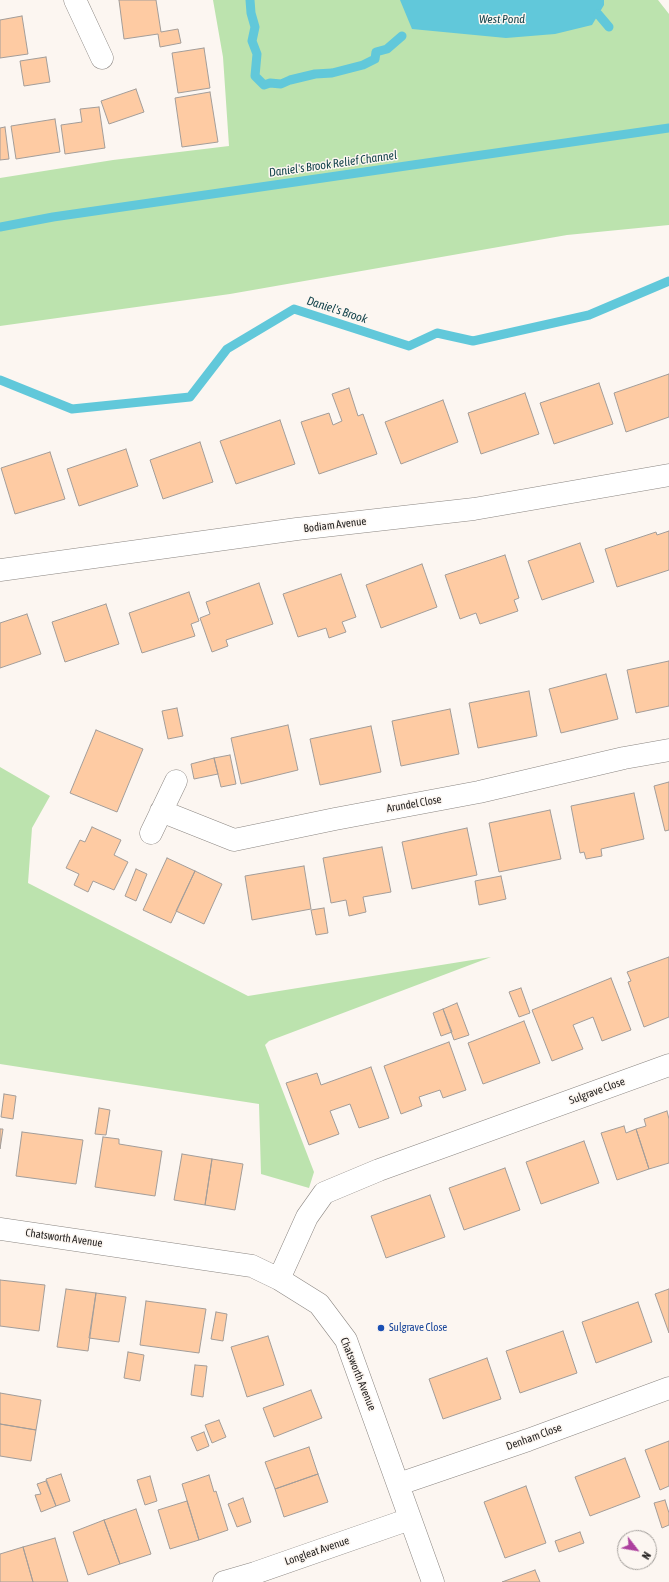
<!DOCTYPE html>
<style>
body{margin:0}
#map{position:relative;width:669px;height:1582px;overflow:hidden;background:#fcf6f1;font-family:"Asap Condensed",sans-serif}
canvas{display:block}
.north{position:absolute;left:617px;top:1530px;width:40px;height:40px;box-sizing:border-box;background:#fcf6f1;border:1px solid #a4a09c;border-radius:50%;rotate:121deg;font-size:11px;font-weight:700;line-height:16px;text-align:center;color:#201e1d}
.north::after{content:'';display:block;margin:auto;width:14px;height:18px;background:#ad409e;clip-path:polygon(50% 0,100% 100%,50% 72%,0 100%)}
</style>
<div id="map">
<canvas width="669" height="1582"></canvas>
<div class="north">N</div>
</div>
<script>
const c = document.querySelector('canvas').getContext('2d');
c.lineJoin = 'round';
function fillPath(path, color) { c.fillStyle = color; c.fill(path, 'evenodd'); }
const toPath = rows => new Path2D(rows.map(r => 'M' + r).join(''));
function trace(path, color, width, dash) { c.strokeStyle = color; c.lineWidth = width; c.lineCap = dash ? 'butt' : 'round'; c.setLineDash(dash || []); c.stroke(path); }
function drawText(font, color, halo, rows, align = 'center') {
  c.font = font + ' "Asap Condensed",sans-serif'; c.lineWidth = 3; c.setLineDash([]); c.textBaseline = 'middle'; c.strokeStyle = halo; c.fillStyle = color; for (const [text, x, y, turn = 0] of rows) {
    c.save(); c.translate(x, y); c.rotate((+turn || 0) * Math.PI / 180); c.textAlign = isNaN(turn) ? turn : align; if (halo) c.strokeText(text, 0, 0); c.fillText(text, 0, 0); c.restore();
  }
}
const green = toPath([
 [213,0,658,0,669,14,669,225,567,235,230,294,0,326,0,178,113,160,229,146,223,57],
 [0,767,50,796,32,828,28,883,248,996,491,957,269,1041,265,1045,314,1172,309,1188,261,1174,259,1104,0,1064]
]);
const water = toPath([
 [400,0,604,0,604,5,592,25,555,34,506,38,412,29]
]);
const stream = toPath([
 [250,0,251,13,255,27,252,41,257,54,255,76,264,85,270,83,281,84,290,80,315,74,332,73,363,65,375,59,376,52,387,49,402,36],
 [598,14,609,27],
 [0,227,53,217,669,128],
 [0,380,72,409,190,397,227,349,294,309,409,346,437,333,473,341,589,315,669,281]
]);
const building = toPath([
 [119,0,156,0,161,32,178,29,181,43,160,47,158,34,124,39,119,0],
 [22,16,28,54,0,58,0,20,22,16],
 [204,48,210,88,178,93,172,53,204,48],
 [46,57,50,82,24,86,20,61,46,57],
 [136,89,144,112,109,124,101,101,136,89],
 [210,92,218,142,182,147,175,98,210,92],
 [99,107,105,148,65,154,61,125,82,122,80,109,99,107],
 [55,119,60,152,16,159,11,126,55,119],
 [5,127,9,159,0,160,0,128,5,127],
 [669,374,669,417,626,432,614,393,669,374],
 [599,383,613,424,554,444,540,403,599,383],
 [349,388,358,416,363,414,377,454,319,474,301,422,329,413,333,425,342,421,332,394,349,388],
 [525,393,539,434,481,454,468,413,525,393],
 [443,400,458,442,401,464,385,422,443,400],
 [280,420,295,464,236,484,220,441,280,420],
 [200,442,213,482,163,499,150,460,200,442],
 [126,449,138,486,79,506,67,469,126,449],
 [50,452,65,499,15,514,1,468,50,452],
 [669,531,669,570,617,587,605,549,656,532,657,535,669,531],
 [580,543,594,582,542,600,528,561,580,543],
 [505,555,519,598,514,600,518,611,480,624,476,613,460,619,445,575,505,555],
 [422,564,437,607,381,628,366,585,422,564],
 [341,574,356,617,342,622,346,632,329,638,326,628,298,637,283,594,341,574],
 [259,583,273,624,226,640,228,646,212,652,200,618,210,614,206,602,259,583],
 [189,592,199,621,191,624,195,636,142,653,129,613,189,592],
 [106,604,119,644,65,662,52,622,106,604],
 [27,614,41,654,0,668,0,623,27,614],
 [669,661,669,706,636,713,627,670,669,661],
 [606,674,618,719,561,733,549,689,606,674],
 [529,691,537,736,478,748,469,703,529,691],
 [177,708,183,736,168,739,162,711,177,708],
 [450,709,459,754,401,766,392,721,450,709],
 [288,725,298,770,241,784,231,738,288,725],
 [371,726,381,772,320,785,310,739,371,726],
 [96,730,143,749,117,812,70,793,96,730],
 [230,755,236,784,221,787,214,758,230,755],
 [214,758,218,774,194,779,191,764,214,758],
 [669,782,669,830,665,831,654,786,669,782],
 [634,793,644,839,601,849,602,856,586,859,584,852,580,853,571,806,634,793],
 [550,810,561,859,499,872,489,823,550,810],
 [92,827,121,840,114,855,128,862,114,890,93,881,88,892,74,885,79,874,66,868,80,840,85,842,92,827],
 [467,828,477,875,412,889,402,842,467,828],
 [382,847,391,892,363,897,366,912,349,916,346,900,331,903,323,858,382,847],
 [167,858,195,871,171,923,143,910,167,858],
 [304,866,311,909,252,920,245,876,304,866],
 [136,869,147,874,136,901,125,896,136,869],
 [195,871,222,884,204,924,176,911,195,871],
 [501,876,506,899,479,905,475,881,501,876],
 [324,908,328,933,316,935,311,910,324,908],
 [669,957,669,1017,644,1027,628,982,631,981,627,972,669,957],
 [611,978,631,1030,602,1041,593,1017,573,1025,583,1049,552,1061,532,1010,611,978],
 [521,988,530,1013,519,1017,509,992,521,988],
 [457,1003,469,1035,454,1040,443,1009,457,1003],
 [443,1009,452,1032,441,1036,433,1013,443,1009],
 [524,1021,540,1063,483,1084,468,1043,524,1021],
 [449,1042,466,1090,443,1098,440,1090,419,1097,422,1106,401,1114,384,1066,449,1042],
 [371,1067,389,1118,359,1128,350,1104,330,1111,339,1134,309,1145,286,1083,317,1073,321,1085,371,1067],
 [4,1094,16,1096,13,1119,1,1117,4,1094],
 [99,1108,110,1110,106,1135,95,1134,99,1108],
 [667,1111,669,1119,669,1163,649,1169,636,1129,646,1126,644,1119,667,1111],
 [624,1126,626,1133,636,1129,649,1169,617,1180,601,1133,624,1126],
 [0,1129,3,1129,0,1149,0,1129],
 [22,1132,83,1140,76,1184,16,1176,22,1132],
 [103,1137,119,1139,119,1144,162,1151,155,1196,95,1187,103,1137],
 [584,1141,599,1183,541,1204,526,1162,584,1141],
 [182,1154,212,1159,205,1205,174,1200,182,1154],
 [212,1159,243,1164,235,1210,205,1205,212,1159],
 [505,1168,520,1210,464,1230,449,1188,505,1168],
 [430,1195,445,1237,386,1258,371,1216,430,1195],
 [0,1280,45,1285,39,1331,0,1326,0,1280],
 [66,1289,96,1293,88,1351,57,1347,66,1289],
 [669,1289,669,1333,655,1294,669,1289],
 [96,1293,126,1297,119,1342,89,1338,96,1293],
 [146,1301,206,1309,199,1353,140,1345,146,1301],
 [638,1302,652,1342,596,1363,582,1322,638,1302],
 [216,1312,227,1314,223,1341,211,1339,216,1312],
 [563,1331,577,1373,520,1393,506,1351,563,1331],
 [268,1336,284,1385,247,1397,231,1347,268,1336],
 [128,1352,144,1355,140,1381,124,1378,128,1352],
 [487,1358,501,1399,443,1419,429,1379,487,1358],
 [195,1365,207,1366,203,1397,191,1395,195,1365],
 [311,1390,322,1418,274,1437,263,1408,311,1390],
 [0,1393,41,1400,36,1430,0,1424,0,1393],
 [219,1420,226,1437,212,1443,205,1425,219,1420],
 [0,1424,36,1430,31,1461,0,1456,0,1424],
 [204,1432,209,1446,197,1451,191,1437,204,1432],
 [669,1441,669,1486,660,1490,645,1450,669,1441],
 [309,1447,318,1474,275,1489,265,1462,309,1447],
 [625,1458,640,1497,590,1516,575,1477,625,1458],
 [61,1474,70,1501,56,1506,46,1479,61,1474],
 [318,1474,328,1502,284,1517,275,1489,318,1474],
 [209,1475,214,1492,216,1491,228,1530,199,1540,182,1484,209,1475],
 [150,1476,157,1501,145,1505,137,1480,150,1476],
 [46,1481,56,1506,41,1512,35,1495,41,1494,37,1484,46,1481],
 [526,1486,546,1543,505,1558,484,1502,526,1486],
 [243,1498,251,1522,237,1527,228,1504,243,1498],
 [665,1500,669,1513,669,1525,662,1528,654,1503,665,1500],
 [187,1501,199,1540,170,1549,158,1510,187,1501],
 [136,1509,151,1554,120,1564,104,1520,136,1509],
 [104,1520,120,1564,88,1575,73,1532,104,1520],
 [580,1532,584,1543,559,1552,555,1541,580,1532],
 [55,1538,68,1582,33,1582,23,1547,55,1538],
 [23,1547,33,1582,0,1582,0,1554,23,1547],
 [535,1570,540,1582,502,1582,535,1570]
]);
const street = toPath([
 [75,0,102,58],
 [0,570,297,529,474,509,669,475],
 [161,811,234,840,335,819,479,792,624,758,669,750],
 [151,833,176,781],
 [0,1229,252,1266,279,1279,319,1304,346,1340,433,1582],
 [279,1279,307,1217,324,1193,379,1170,669,1065],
 [399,1484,528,1440,669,1388],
 [224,1582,255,1573,410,1519]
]);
const markers = [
 [381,1328,4,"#1a4fb4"]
];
const streetNames = [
 ["Bodiam Avenue",335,525,-7],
 ["Arundel Close",414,804,-10],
 ["Sulgrave Close",597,1091,-20],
 ["Chatsworth Avenue",64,1238,8],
 ["Chatsworth Avenue",358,1374,68],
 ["Denham Close",534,1437,-20],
 ["Longleat Avenue",317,1551,-19]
];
const transitNames = [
 ["Sulgrave Close",389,1328]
];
const waterNames = [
 ["West Pond",502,19],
 ["Daniel's Brook Relief Channel",333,164,-8],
 ["Daniel's Brook",337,310,18]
];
fillPath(green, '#bce3ae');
fillPath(water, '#61c8da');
trace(stream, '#61c8da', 9);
fillPath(building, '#fecba3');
trace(building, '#a39d99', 1);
trace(street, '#8b8682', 23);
trace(street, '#fff', 22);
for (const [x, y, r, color] of markers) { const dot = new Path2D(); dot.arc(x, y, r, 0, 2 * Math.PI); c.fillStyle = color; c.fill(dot); trace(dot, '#fcf6f1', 1.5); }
drawText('11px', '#201e1d', '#fcf6f1', streetNames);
drawText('11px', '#164399', '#fcf6f1', transitNames, 'left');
drawText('italic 12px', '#16454d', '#fcf6f1', waterNames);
</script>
